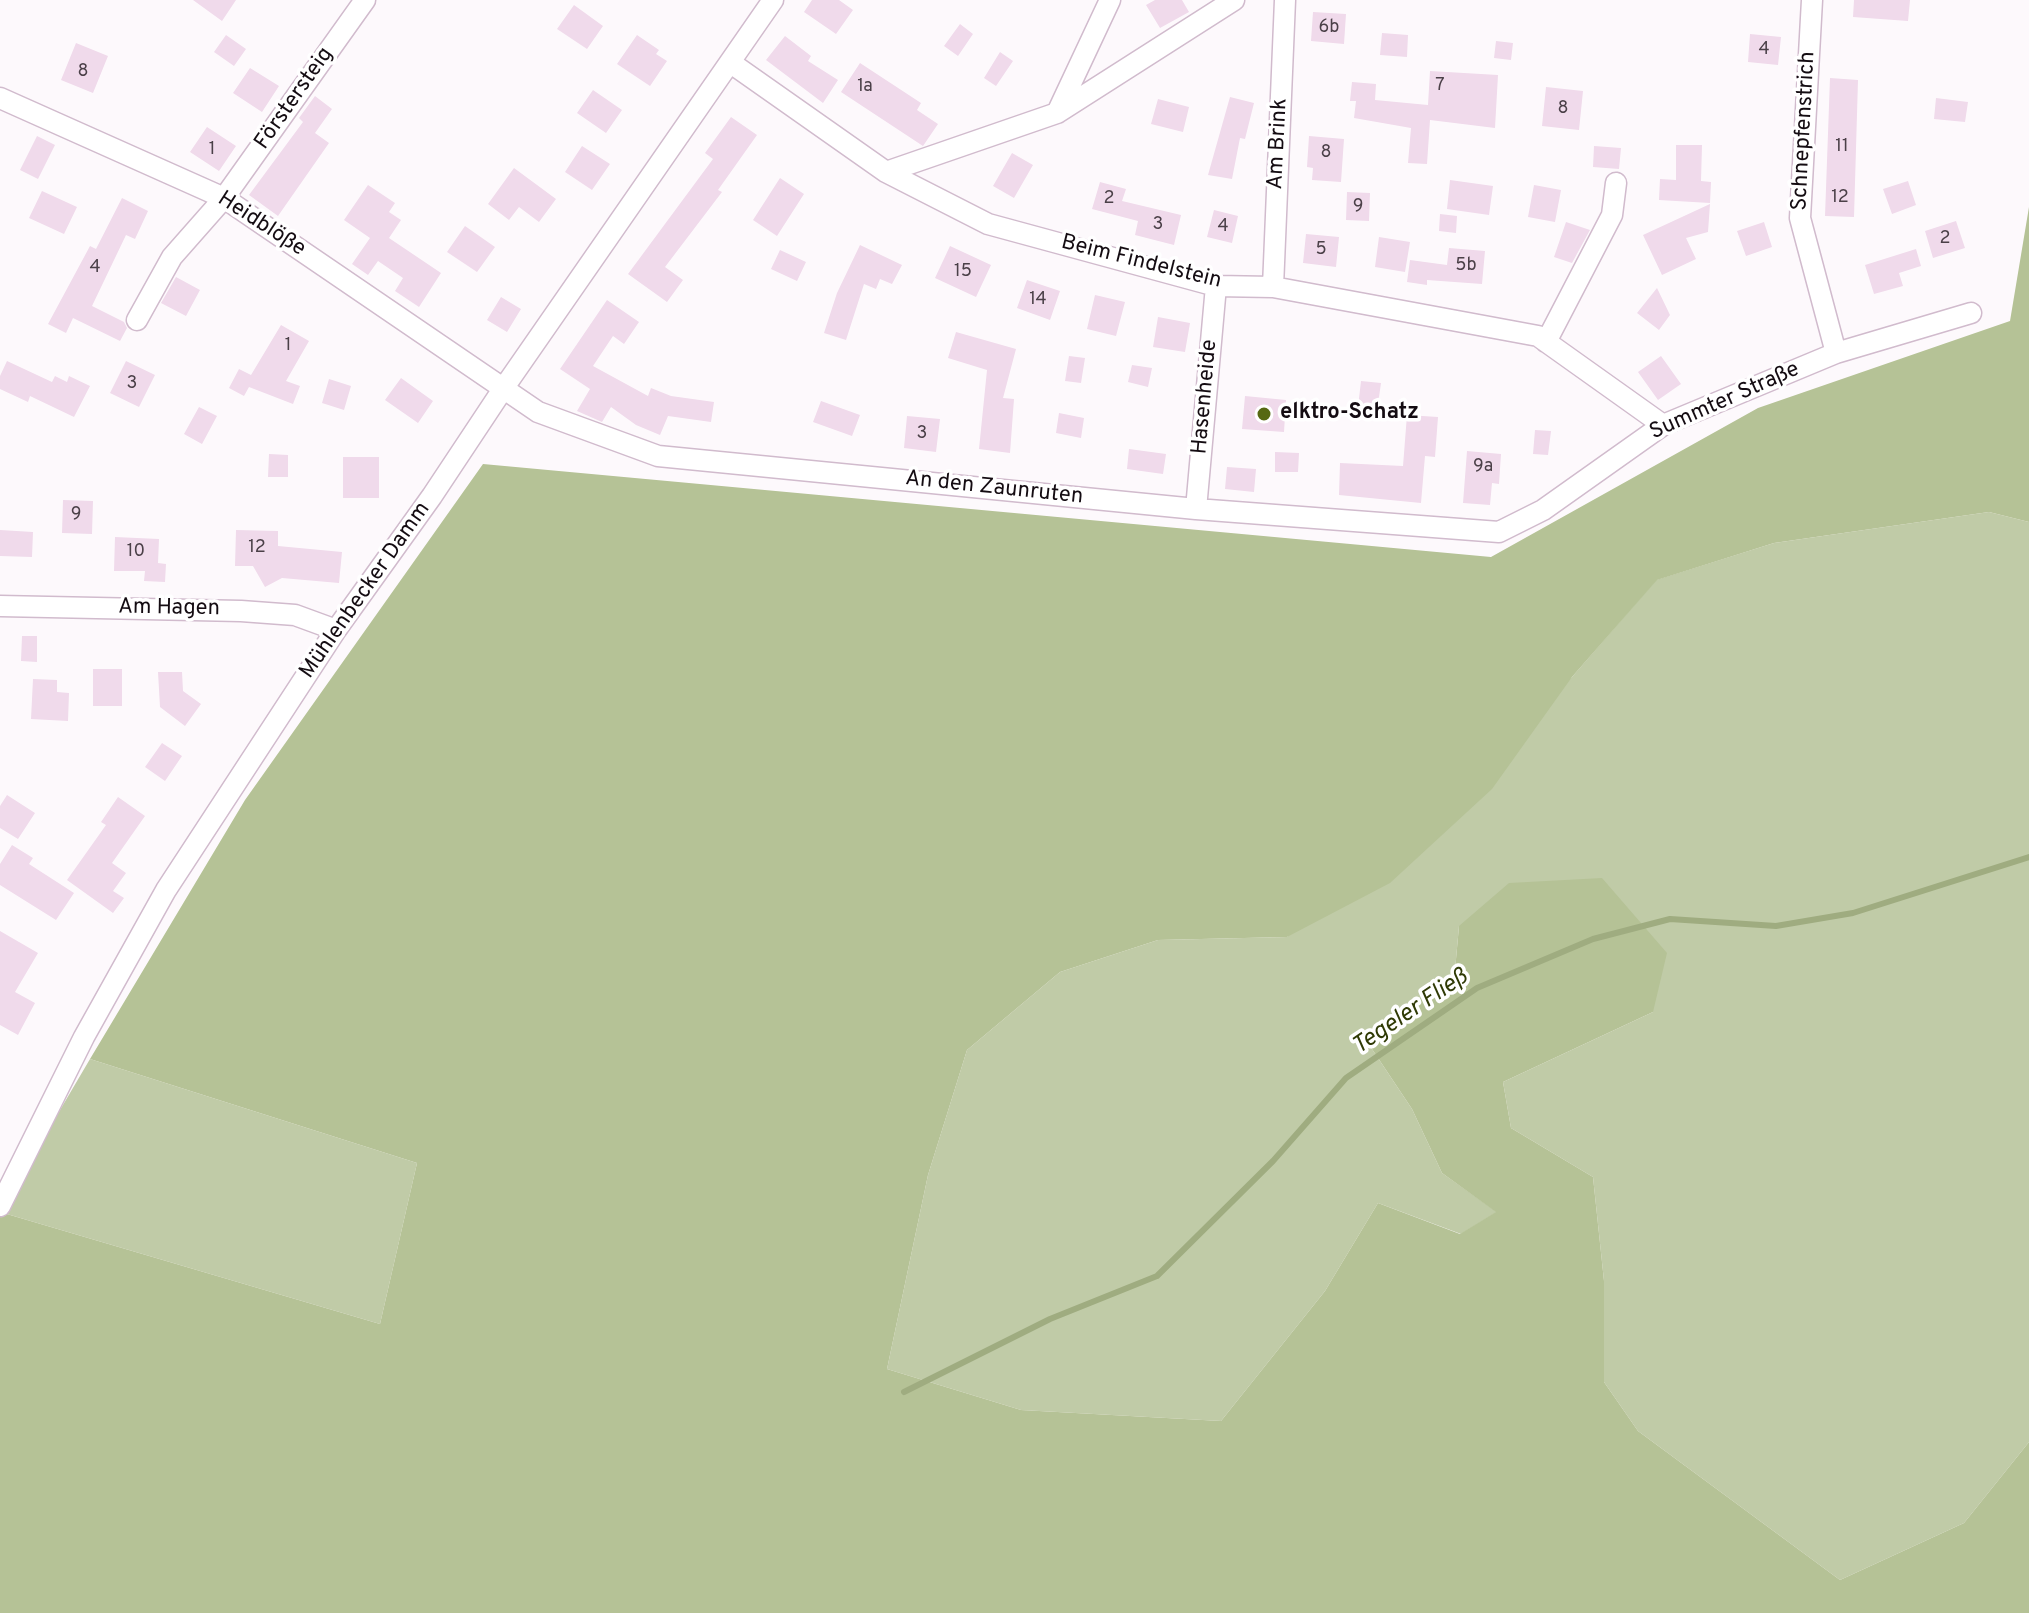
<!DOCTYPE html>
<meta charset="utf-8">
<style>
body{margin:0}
canvas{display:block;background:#fdf9fc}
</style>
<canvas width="2029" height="1613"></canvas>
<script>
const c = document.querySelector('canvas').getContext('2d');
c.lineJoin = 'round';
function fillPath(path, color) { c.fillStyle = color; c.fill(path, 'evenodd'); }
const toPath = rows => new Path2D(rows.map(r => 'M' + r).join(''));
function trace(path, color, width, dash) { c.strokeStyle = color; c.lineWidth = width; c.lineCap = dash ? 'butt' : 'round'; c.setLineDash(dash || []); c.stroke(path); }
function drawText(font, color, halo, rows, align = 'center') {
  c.font = font + ' Overpass,sans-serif'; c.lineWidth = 7; c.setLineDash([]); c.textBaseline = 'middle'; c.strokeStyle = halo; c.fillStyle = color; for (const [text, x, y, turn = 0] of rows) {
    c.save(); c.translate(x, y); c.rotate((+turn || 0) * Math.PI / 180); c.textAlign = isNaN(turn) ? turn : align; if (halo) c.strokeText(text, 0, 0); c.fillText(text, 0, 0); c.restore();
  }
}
const green = toPath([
 [1989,512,2029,522,2029,1442,1964,1523,1840,1580,1638,1431,1604,1382,1604,1281,1593,1177,1511,1128,1503,1082,1653,1012,1459,926,1455,970,1366,1040,1412,1109,1442,1173,1497,1212,1461,1234,1378,1203,1325,1291,1221,1421,1021,1410,887,1369,928,1175,967,1050,1060,972,1158,940,1287,937,1572,677,1656,580,1774,543],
 [90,1059,417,1163,380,1324,0,1212]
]);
const forest = toPath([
 [2029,207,2029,522,1989,512,1774,543,1657,580,1572,677,1492,789,1390,883,1287,937,1158,940,1060,972,967,1050,928,1175,887,1369,1021,1410,1221,1421,1325,1291,1378,1203,1460,1234,1496,1212,1442,1173,1412,1109,1366,1040,1455,970,1459,926,1509,883,1602,878,1667,953,1653,1012,1503,1082,1511,1128,1593,1177,1604,1281,1604,1382,1638,1431,1840,1580,1964,1523,2029,1442,2029,1613,0,1613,0,1212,380,1324,417,1163,90,1059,245,800,483,464,1491,557,1758,408,2010,321]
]);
const stream = toPath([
 [904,1392,1050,1319,1157,1276,1273,1161,1346,1078,1477,988,1593,939,1670,919,1776,926,1853,913,2029,857]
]);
const building = toPath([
 [193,0,236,0,222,21],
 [812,0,839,0,853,10,836,34,804,12],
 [1155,0,1182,0,1189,12,1160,28,1146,5],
 [1854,0,1910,0,1908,21,1853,17],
 [574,5,603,26,587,49,557,29],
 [1313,12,1346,14,1344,44,1311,41],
 [960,24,973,34,958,56,944,46],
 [1382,33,1408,35,1407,57,1380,55],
 [1750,34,1781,37,1778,65,1748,62],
 [226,35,246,49,234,66,214,52],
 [637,35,659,50,656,54,667,61,650,86,617,64],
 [785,36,811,56,808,61,838,80,823,103,766,60],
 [1496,41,1513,43,1511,60,1494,58],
 [76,43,108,56,93,93,61,80],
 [1000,52,1013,61,996,86,984,78],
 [860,63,921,103,917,110,938,124,923,146,841,92],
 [250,68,279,86,262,112,233,93],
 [1430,71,1498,75,1495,128,1430,120,1427,164,1408,163,1411,128,1354,118,1356,101,1350,101,1352,82,1376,84,1375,100,1428,105],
 [1830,78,1858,80,1854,217,1825,216],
 [1546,87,1583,91,1579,130,1542,126],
 [593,90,622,110,606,133,577,113],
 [315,96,332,109,315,133,329,143,278,216,249,195,303,122,299,118],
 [1230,97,1254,103,1245,139,1240,138,1232,179,1208,175],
 [1936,98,1968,102,1965,122,1934,119],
 [1158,99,1189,107,1183,132,1151,124],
 [731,117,757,135,718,190,722,192,665,267,683,280,667,302,628,274,713,159,705,153],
 [207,127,236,146,219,171,190,152],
 [37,136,55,145,38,179,20,170],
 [1309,136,1344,139,1341,182,1312,180,1313,168,1307,167],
 [1676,145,1702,145,1701,181,1711,182,1710,203,1659,200,1660,179,1676,180],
 [582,146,610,164,592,190,565,172],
 [1594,146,1621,148,1619,169,1593,167],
 [1012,153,1033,165,1014,198,993,186],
 [514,168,556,199,539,222,519,207,509,220,488,204],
 [780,178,804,194,777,236,753,220],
 [1450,180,1493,186,1489,215,1447,209],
 [1908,181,1916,205,1892,214,1883,189],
 [1100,182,1126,189,1122,201,1181,215,1174,245,1135,235,1138,221,1092,209],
 [368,185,395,203,389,212,401,220,389,238,441,273,419,307,395,291,403,278,378,261,368,275,352,264,370,238,344,220],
 [1534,185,1561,190,1555,222,1528,217],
 [42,191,77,207,64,234,29,218],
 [1347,192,1370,193,1369,221,1346,220],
 [122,198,148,211,135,239,126,235,92,306,124,322,127,328,120,341,73,318,66,333,48,324,90,246,96,249],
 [1710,204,1708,232,1686,238,1696,259,1662,275,1643,235],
 [1214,210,1238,216,1232,243,1207,237],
 [1440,214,1457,216,1456,233,1439,231],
 [1956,221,1965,248,1933,258,1925,231],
 [1566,222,1590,230,1572,263,1554,257],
 [1764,222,1772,247,1746,256,1737,231],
 [465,226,495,247,477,272,447,252],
 [1306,234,1339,237,1336,267,1303,263],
 [1379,237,1410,242,1405,272,1375,267],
 [860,245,902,265,892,284,880,279,876,289,864,284,846,340,824,333,837,293],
 [950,246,991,265,976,297,935,278],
 [1449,248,1485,251,1482,284,1427,280,1427,285,1407,282,1410,260,1447,265],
 [1916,249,1921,266,1899,273,1903,286,1874,294,1865,265],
 [780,250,806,262,797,281,771,269],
 [176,277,200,290,186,316,161,303],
 [1027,280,1060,291,1050,320,1017,308],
 [1657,288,1670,315,1659,330,1637,313],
 [1095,295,1125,302,1116,336,1087,329],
 [501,297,521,309,507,332,487,320],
 [607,300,639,322,624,344,613,336,593,366,648,396,651,388,671,396,714,402,711,422,668,416,660,435,636,425,611,407,602,422,577,411,590,389,560,369],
 [1158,317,1190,323,1185,352,1153,347],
 [281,325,309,341,286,381,300,386,293,404,249,387,244,396,229,388,239,369,251,375],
 [956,332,1016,349,1003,398,1014,399,1010,453,979,449,987,370,948,358],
 [1069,356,1085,358,1081,383,1065,381],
 [1661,356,1681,384,1658,400,1638,372],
 [7,361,52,382,55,376,67,382,69,376,90,386,74,417,30,396,28,402,0,389,0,376],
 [126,361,155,375,139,407,110,393],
 [1132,365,1152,368,1148,387,1128,382],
 [401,378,433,401,418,423,385,400],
 [329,379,351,386,344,410,322,403],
 [1361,381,1381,383,1376,418,1357,416],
 [1245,396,1286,400,1284,432,1242,429],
 [821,401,860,415,852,436,813,422],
 [199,407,217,416,202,444,184,434],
 [1059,413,1084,418,1081,438,1056,433],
 [1407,415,1438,417,1435,457,1425,456,1421,503,1339,495,1340,463,1403,466],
 [907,416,940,419,936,452,904,448],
 [1535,430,1551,431,1548,455,1533,454],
 [1129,449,1166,454,1163,474,1127,469],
 [1467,451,1501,454,1499,484,1492,483,1490,505,1463,503],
 [1275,452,1299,453,1298,472,1275,472],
 [269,454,288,455,288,477,268,477],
 [343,457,379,457,379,498,343,498],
 [1227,467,1256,469,1254,492,1225,489],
 [63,500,93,501,92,534,62,533],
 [0,530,33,532,32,557,0,556],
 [236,530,278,531,278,546,342,552,339,583,282,578,265,587,253,566,235,566],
 [115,537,159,539,158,563,166,564,165,582,144,581,145,571,114,571],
 [22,636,37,636,37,662,21,661],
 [93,669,122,669,122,706,93,706],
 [158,672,182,672,183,691,201,704,185,726,160,707],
 [33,679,57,680,57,692,69,693,68,721,31,719],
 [162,743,182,756,165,781,145,767],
 [7,795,35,813,18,839,0,828,0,806],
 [118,797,145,816,112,863,126,873,113,891,124,898,113,913,67,880,106,825,101,822],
 [12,845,33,858,29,864,74,893,56,920,0,885,0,864],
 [0,931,38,953,15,992,35,1003,18,1035,0,1025]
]);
const minor = toPath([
 [1812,0,1800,218,1836,353],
 [731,63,886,172,988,224,1216,286,1273,287,1538,336,1663,425],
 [0,98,224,198,538,412,658,456,1196,509,1499,532,1543,510,1663,425,1836,353,1971,313],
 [1057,113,1110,0],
 [886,172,1057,113,1234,0],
 [1273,287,1285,0],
 [137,320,172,257,224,198,365,0],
 [1546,342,1612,215,1616,183],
 [1196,509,1216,286],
 [0,606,241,611,295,615,336,630],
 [0,1206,84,1037,166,890,336,630,432,496,503,389,773,0]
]);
const markers = [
 [1264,414,8,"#566812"]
];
const numberNames = [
 ["6b",1329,28],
 ["4",1764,50],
 ["8",83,72],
 ["7",1440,86],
 ["1a",865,87],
 ["8",1563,109],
 ["11",1842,147],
 ["1",212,150],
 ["8",1326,153],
 ["12",1840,198],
 ["2",1109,199],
 ["9",1358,207],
 ["3",1158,225],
 ["4",1223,227],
 ["2",1945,239],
 ["5",1321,250],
 ["5b",1466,266],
 ["4",95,268],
 ["15",963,272],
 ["14",1038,300],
 ["1",288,346],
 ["3",132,384],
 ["3",922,434],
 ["9a",1483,467],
 ["9",76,515],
 ["12",257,548],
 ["10",136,552]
];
const streetNames = [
 ["Förstersteig",295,99,-55],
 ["Schnepfenstrich",1805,131,-87],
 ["Am Brink",1279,144,-87],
 ["Heidblöße",261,225,33],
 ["Beim Findelstein",1141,263,14],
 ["Hasenheide",1206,397,-85],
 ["Summter Straße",1725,402,-24],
 ["An den Zaunruten",994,489,6],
 ["Mühlenbecker Damm",366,591,-55],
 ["Am Hagen",169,609,1]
];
const poiNames = [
 ["elktro-Schatz",1280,414]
];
const waterNames = [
 ["Tegeler Fließ",1411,1013,-34]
];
fillPath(green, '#c0cba7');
fillPath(forest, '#b5c296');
trace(stream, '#9fac80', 6);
fillPath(building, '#f0daeb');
trace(minor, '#d1bbcd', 23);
trace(minor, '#fff', 20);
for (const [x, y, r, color] of markers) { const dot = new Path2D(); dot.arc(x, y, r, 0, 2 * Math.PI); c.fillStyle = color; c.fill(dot); trace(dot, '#fff', 3); }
drawText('18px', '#4b4048', null, numberNames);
drawText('22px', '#140c12', '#fff', streetNames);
drawText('bold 22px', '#140c12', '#fff', poiNames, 'left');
drawText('italic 24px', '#2f3a05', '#fff', waterNames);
</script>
